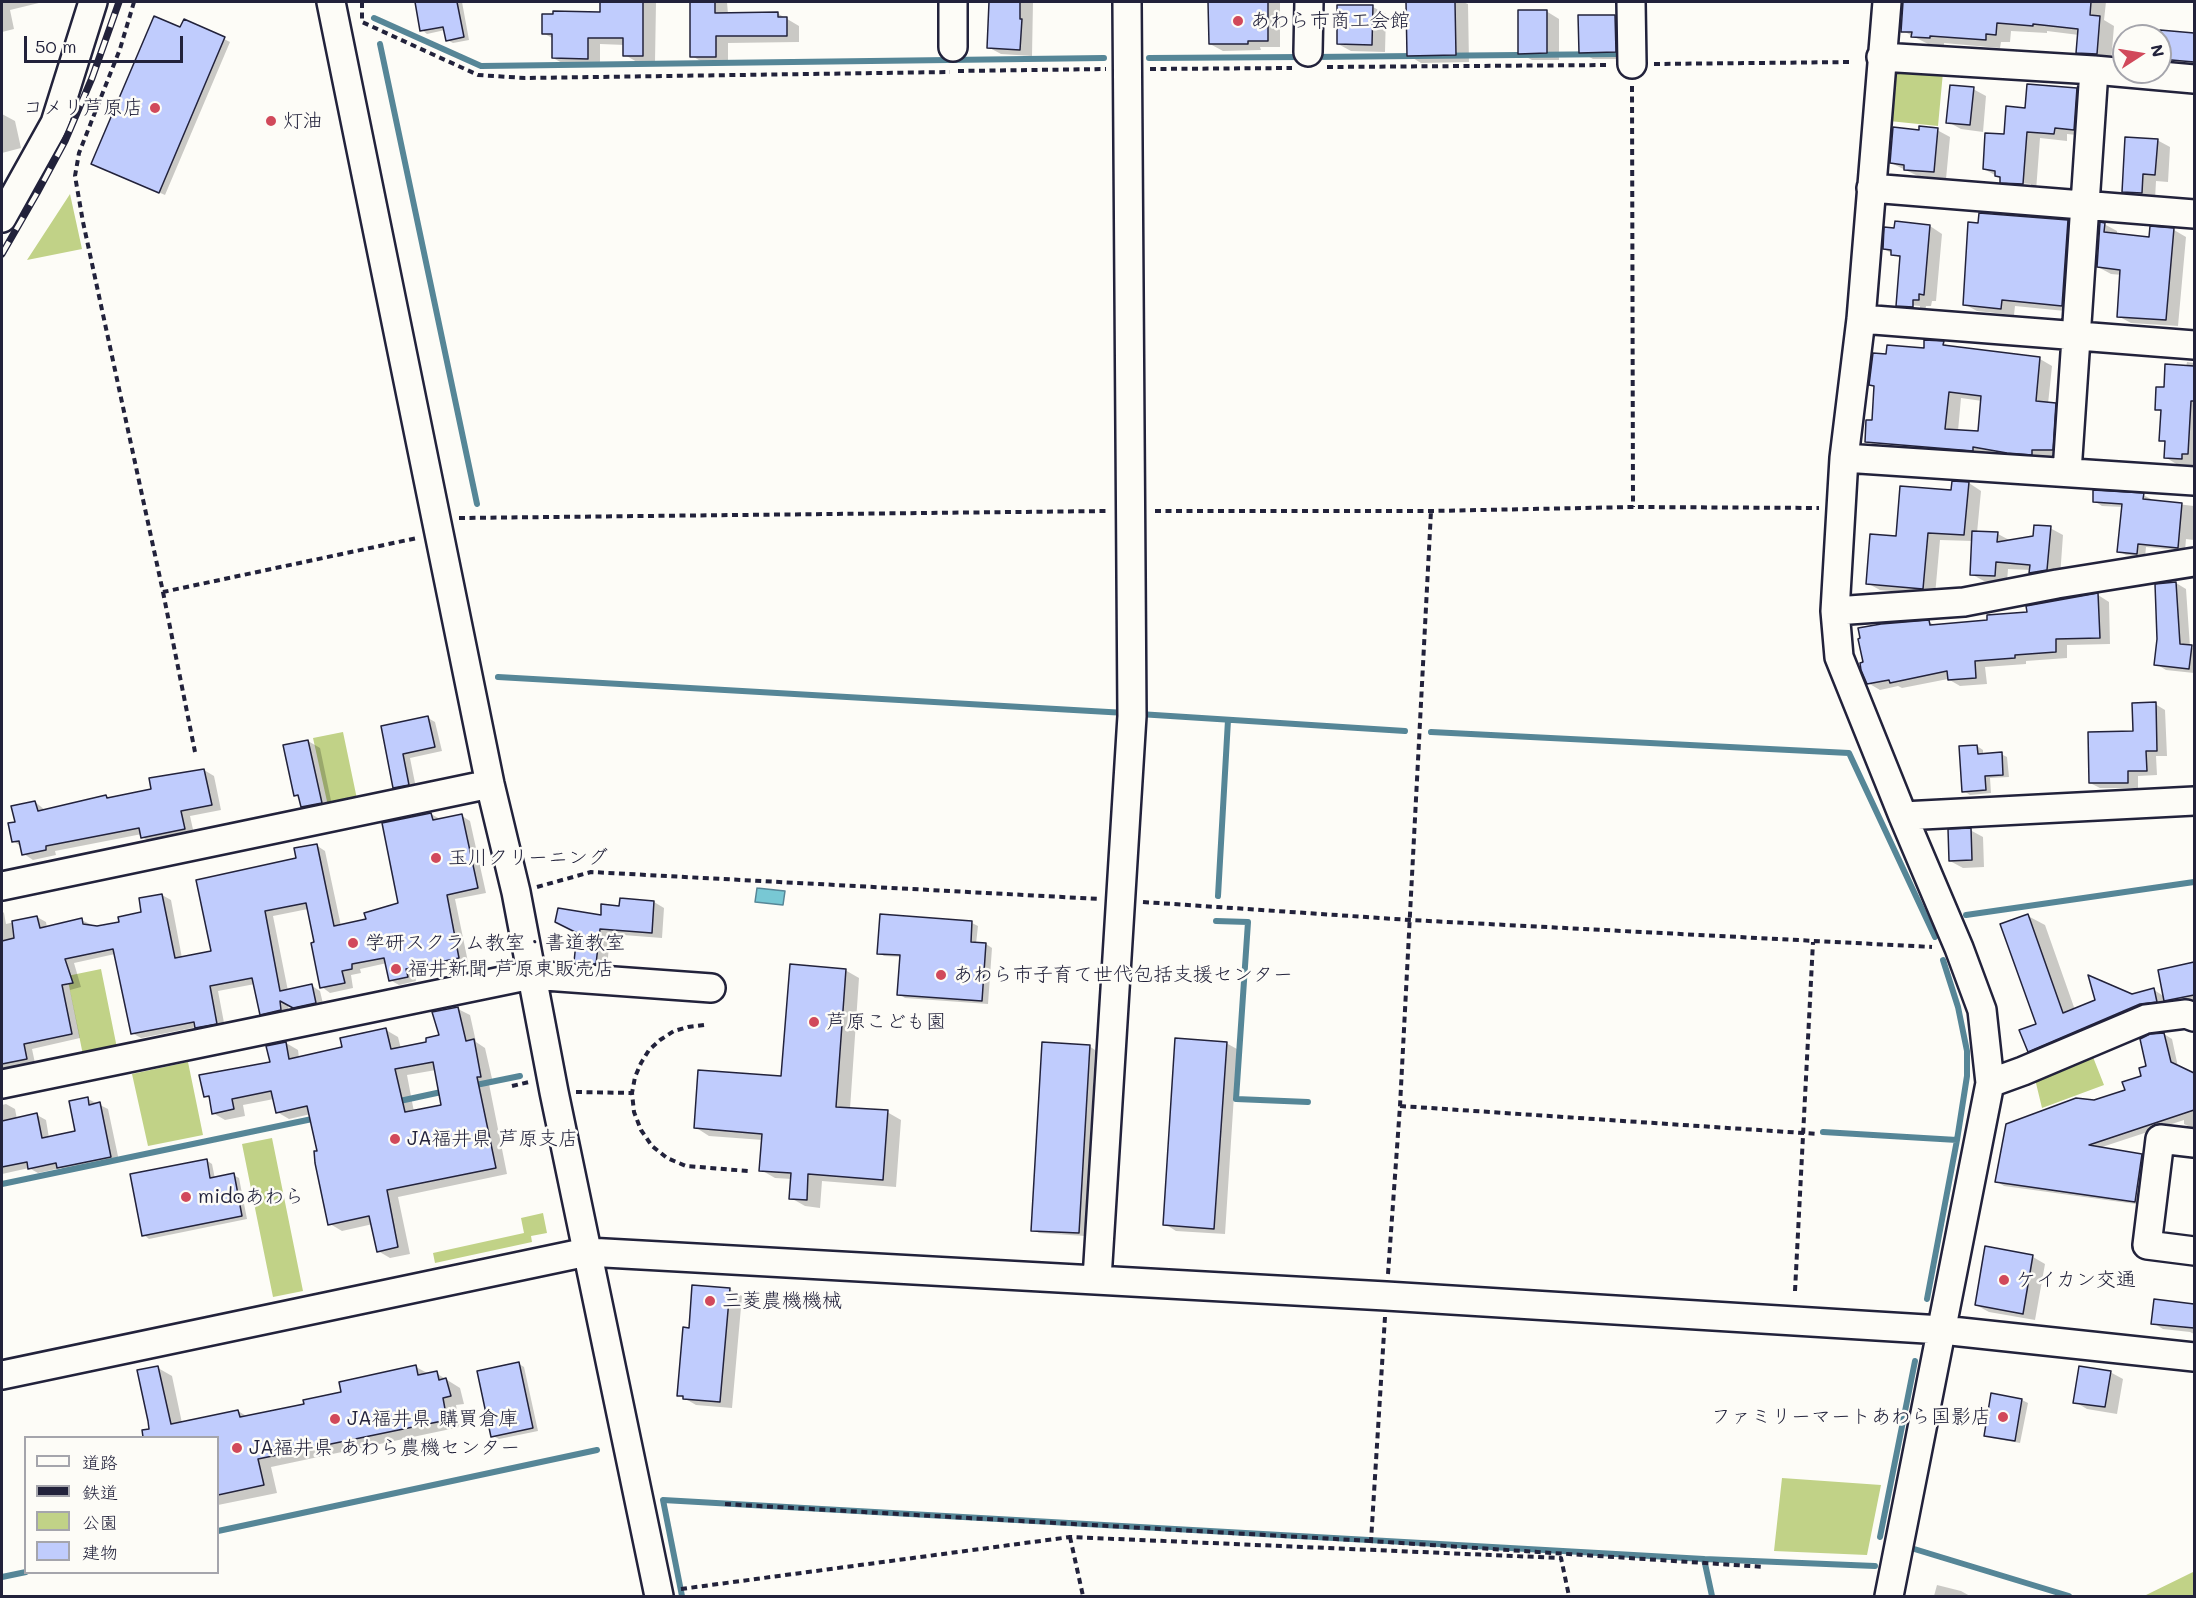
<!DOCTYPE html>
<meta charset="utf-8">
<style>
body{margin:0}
#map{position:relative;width:2196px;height:1598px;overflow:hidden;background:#fdfcf7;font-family:Mali,"Klee One",sans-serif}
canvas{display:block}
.frame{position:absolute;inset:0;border:3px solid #22223b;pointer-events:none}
.legend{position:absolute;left:24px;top:1436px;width:195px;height:138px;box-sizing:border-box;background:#fdfcf7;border:2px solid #a5a5ac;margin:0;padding:8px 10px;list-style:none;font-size:18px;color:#22223b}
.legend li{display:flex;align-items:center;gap:12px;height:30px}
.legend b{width:30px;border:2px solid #a5a5ac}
.north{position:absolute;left:2112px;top:24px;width:60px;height:60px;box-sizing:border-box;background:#fdfcf7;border:2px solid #a5a5ac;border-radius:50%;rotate:78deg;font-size:16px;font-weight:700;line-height:24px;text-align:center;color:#22223b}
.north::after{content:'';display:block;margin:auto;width:21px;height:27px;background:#d1495b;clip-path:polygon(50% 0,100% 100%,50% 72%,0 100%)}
.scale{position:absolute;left:24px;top:36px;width:159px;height:27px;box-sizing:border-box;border:3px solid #22223b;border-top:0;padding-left:8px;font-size:18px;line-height:21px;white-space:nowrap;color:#22223b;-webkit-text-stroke:4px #fdfcf7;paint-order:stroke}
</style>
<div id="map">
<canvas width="2196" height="1598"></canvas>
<div class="frame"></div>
<ul class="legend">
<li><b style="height:8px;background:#fdfcf7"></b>道路</li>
<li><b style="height:8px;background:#22223b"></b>鉄道</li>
<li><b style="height:16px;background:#c1d287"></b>公園</li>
<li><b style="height:16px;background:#c0ccfd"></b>建物</li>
</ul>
<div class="north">N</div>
<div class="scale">50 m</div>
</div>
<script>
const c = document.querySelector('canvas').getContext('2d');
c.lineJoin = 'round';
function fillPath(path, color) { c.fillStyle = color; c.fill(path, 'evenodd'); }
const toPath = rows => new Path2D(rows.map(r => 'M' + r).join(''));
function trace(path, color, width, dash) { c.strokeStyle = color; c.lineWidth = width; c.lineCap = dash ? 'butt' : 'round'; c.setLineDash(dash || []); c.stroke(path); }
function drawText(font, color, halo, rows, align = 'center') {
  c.font = font + ' Mali,"Klee One",sans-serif'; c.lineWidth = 5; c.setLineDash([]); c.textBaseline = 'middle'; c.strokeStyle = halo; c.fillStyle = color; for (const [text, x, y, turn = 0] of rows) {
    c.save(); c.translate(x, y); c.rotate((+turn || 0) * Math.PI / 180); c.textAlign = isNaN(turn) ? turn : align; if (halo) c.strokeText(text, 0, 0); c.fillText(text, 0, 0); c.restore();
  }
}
const green = toPath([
 [1896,69,1943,72,1938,126,1889,121,1892,77],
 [70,194,82,249,27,260],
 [343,732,357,799,328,806,313,738],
 [101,969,117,1048,83,1055,67,976],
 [2091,1052,2104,1085,2042,1108,2035,1079],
 [188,1062,203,1135,148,1146,132,1074],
 [272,1138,303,1291,273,1297,242,1144],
 [543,1213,547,1233,531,1236,532,1242,435,1263,433,1253,524,1233,521,1218],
 [1782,1478,1881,1485,1867,1555,1774,1551],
 [2194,1564,2194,1596,2144,1596,2193,1572]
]);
const water = toPath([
 [757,888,785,891,783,905,755,902,757,888]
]);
const shadow = toPath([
 [2,2,43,2,10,10,14,29,2,32],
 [416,2,462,2,469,40,453,43,447,40,445,30,427,34,422,30],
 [601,2,656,3,655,62,637,62,625,55,625,45,600,44,600,65,566,65,553,58,554,39,543,33,601,14],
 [691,2,727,2,728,14,777,13,799,26,799,42,728,43,728,63,704,63,692,56],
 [989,2,1033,2,1032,56,1001,54,988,47,990,8],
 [1210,2,1280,2,1280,47,1260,47,1261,50,1223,51,1210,44],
 [1407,2,1463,2,1468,4,1469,62,1421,63,1408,55],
 [1905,2,2106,2,2104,20,2114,26,2111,62,2092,61,2078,52,2079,35,2047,31,2047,33,2011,31,2010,42,2001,42,2000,48,1944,43,1944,46,1928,44,1903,31],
 [1373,7,1386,14,1385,52,1351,51,1338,44],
 [1546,11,1559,19,1559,60,1532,60,1519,53],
 [1615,16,1628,23,1628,59,1593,59,1580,52,1580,17],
 [181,29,224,39,230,42,165,195,99,166],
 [2146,30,2194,35,2194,68,2166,66,2160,62,2160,36,2138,36,2139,33,2146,33],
 [1973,89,1986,96,1983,132,1961,129,1948,122],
 [2077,89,2089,97,2087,136,2067,134,2067,141,2040,138,2036,191,2014,189,2001,182,2002,179,1984,169,2005,136],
 [2008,182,2031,184,2031,187,2012,185],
 [2,114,15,121,21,148,2,153],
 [1937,130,1950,137,1946,179,1918,176,1891,163],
 [2157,140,2170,147,2168,182,2156,181,2155,200,2136,198,2123,191],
 [2068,221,2080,228,2075,312,2015,306,2014,315,1977,311,1964,304],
 [2104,224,2117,231,2117,235,2151,239,2174,230,2186,237,2178,326,2131,323,2118,316,2122,275,2111,274,2098,267],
 [1930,226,1942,234,1936,301,1932,301,1931,306,1926,306,1925,314,1910,312,1897,305,1902,259,1884,249],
 [1909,305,1920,306,1920,309,1909,308],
 [1943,343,1951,347,2040,359,2052,366,2048,404,2055,405,2068,412,2065,456,2045,456,2044,461,2021,459,1985,453,1985,457,1880,448,1867,441,1873,421,1875,387,1870,384,1887,355,1925,349],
 [1961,398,1982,401,1979,433,1958,431],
 [2187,362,2194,363,2194,466,2178,465,2165,457,2166,443,2161,440,2162,412,2156,409,2165,388,2186,367],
 [1969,483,1981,491,1977,533,1998,534,2011,541,2034,537,2050,528,2063,535,2060,577,2043,580,2031,573,2031,570,2008,569,2007,582,1984,581,1971,574,1973,541,1940,540,1935,595,1880,590,1867,583,1898,537,1953,492],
 [2143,495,2151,499,2151,501,2194,506,2194,540,2186,539,2185,551,2146,547,2145,557,2126,555,2118,551,2123,507,2102,506,2094,501],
 [2176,583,2186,589,2190,647,2194,649,2194,673,2166,670,2156,664],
 [2098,595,2109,602,2110,644,2067,645,2067,658,2026,661,2026,664,1985,667,1987,684,1960,686,1948,679,1902,688,1898,686,1880,690,1868,683,1929,622,1936,626,1989,621],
 [2155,704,2165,710,2167,756,2156,756,2157,775,2138,776,2138,788,2100,788,2090,783,2135,733],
 [428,718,435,722,442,751,410,758,416,788,402,791,395,787,383,727],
 [308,741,320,748,333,810,314,813,302,806,300,798,295,795],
 [1977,746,1983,750,1983,755,2001,754,2007,757,2009,777,1990,778,1991,793,1970,795,1964,791],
 [204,770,214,776,221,810,190,816,194,834,152,843,142,837,142,834,55,851,56,855,33,860,24,854,22,847,13,841,17,823,35,802,45,810,106,796,111,799,153,790],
 [431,814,440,819,462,816,470,821,486,893,455,899,468,962,414,973,416,981,399,985,390,980,387,963,360,969,361,973,351,975,353,988,330,993,322,987,316,944,308,909,273,916,288,991,312,986,320,991,324,1008,303,1012,288,1004,289,1015,270,1019,261,1014,255,984,218,991,225,1028,205,1032,197,1027,141,1038,132,1033,115,954,74,963,81,987,70,990,80,1038,32,1049,35,1063,2,1070,2,911,4,913,6,924,37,917,46,922,47,928,81,920,97,927,121,923,143,913,162,895,171,900,182,958,213,952,298,859,316,845,325,851,341,926,368,920,400,904],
 [1970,830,1983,837,1984,867,1963,868,1950,861],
 [654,902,664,908,662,938,610,934,607,969,587,968,576,962,579,933,602,917,621,908],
 [2028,916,2045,925,2075,1010,2154,990,2170,1000,2173,1011,2045,1061,2029,1051,2038,1024],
 [972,923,978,926,976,944,986,944,992,948,988,1004,905,998,899,994,902,957,884,956,879,953],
 [2184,966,2194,970,2194,1003,2174,993],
 [845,970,859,978,850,1109,887,1112,901,1120,896,1187,822,1181,820,1208,805,1206,791,1198,792,1179,775,1178,761,1170,763,1140,709,1136,695,1127,783,1078],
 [458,1009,470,1015,476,1042,485,1048,493,1083,489,1084,507,1174,398,1197,410,1254,390,1258,378,1251,373,1224,342,1231,330,1224,311,1114,289,1119,277,1112,274,1099,243,1105,245,1116,225,1120,213,1113,211,1099,205,1096,272,1063,286,1043,298,1050,299,1058,344,1048,386,1030,398,1037,401,1049,428,1043,440,1037],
 [436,1070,443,1106,414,1112,407,1075],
 [2164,1034,2172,1039,2178,1067,2194,1076,2194,1129,2184,1124,2184,1120,2099,1148,2142,1156,2149,1160,2143,1205,2004,1186,1996,1181,2094,1102,2127,1091,2143,1077],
 [1226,1043,1237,1049,1225,1234,1176,1231,1165,1224],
 [1089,1046,1095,1050,1085,1236,1039,1233,1033,1230],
 [88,1099,108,1109,119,1161,67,1172,61,1168,38,1173,29,1168,2,1174,2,1105,6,1104,15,1109,17,1119,37,1115,46,1120,49,1138,76,1132],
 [206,1160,212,1164,215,1179,233,1175,239,1178,247,1219,149,1239,144,1235],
 [1987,1248,2033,1257,2045,1264,2035,1320,1989,1312,1976,1305],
 [729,1289,742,1296,732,1408,696,1405,679,1395,690,1329],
 [2155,1301,2194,1305,2194,1334,2190,1332,2163,1329,2153,1323],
 [519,1364,524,1367,538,1431,499,1439,493,1436],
 [416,1367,429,1374,436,1373,460,1388,464,1404,456,1405,460,1427,271,1467,277,1493,218,1505,218,1438,152,1438,139,1372,158,1368,172,1376,182,1423,238,1411,248,1417,306,1405],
 [2110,1372,2123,1379,2117,1414,2087,1409,2075,1402],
 [1993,1394,2022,1400,2028,1403,2020,1443,1991,1438,1986,1435],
 [1937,1585,1961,1591,1970,1596,1934,1596]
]);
const stream = toPath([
 [374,18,481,66,1104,58],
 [380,44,477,504],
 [1312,57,1621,54],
 [1149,58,1302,57],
 [498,677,1126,713],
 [1139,714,1405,731],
 [1431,732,1849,753,1935,937],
 [1218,896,1228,720],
 [1966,915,2194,882],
 [1216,921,1248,922,1236,1099,1308,1102],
 [471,1086,520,1076],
 [395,1102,446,1091],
 [1823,1132,1957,1140],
 [2,1184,317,1118],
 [1927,1299,1957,1140,1967,1076,1967,1051,1958,1007,1943,960],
 [218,1531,597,1450],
 [1880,1537,1915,1361],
 [1911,1548,2069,1596],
 [2,1577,26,1572],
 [682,1596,663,1500,1704,1559],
 [1712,1596,1704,1559,1875,1566]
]);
const building = toPath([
 [415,2,457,2,464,37,446,41,443,27,420,31,415,2],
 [600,2,643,2,643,56,623,56,623,38,588,38,588,59,552,58,552,34,542,34,542,14,553,14,553,11,600,12,600,2],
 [690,2,715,2,715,13,778,12,778,17,787,17,787,36,716,36,716,57,690,57,690,2],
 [989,2,1020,2,1020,19,1022,19,1020,50,987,48,989,2],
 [1208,2,1268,2,1268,41,1248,41,1248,44,1209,44,1208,2],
 [1406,2,1455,2,1456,55,1407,56,1406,2],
 [1903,2,2091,2,2090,15,2100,16,2097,54,2076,53,2078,29,2033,24,2033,26,1997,23,1996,35,1986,34,1986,40,1930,36,1930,38,1911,37,1912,32,1901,32,1903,2],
 [1337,5,1373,5,1372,45,1337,44,1337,5],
 [1518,10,1547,10,1547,53,1518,54,1518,10],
 [1578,15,1615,15,1616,52,1579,53,1578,15],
 [154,16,180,27,184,19,225,37,159,193,91,164,154,16],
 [2160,30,2194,33,2194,62,2160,59,2160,30],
 [2027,84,2077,88,2074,130,2055,128,2054,134,2027,132,2023,184,2000,183,2000,177,1995,176,1995,171,1983,169,1985,133,2004,134,2006,106,2025,108,2027,84],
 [1950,85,1974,87,1970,125,1946,123,1950,85],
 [1919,126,1938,128,1934,172,1904,170,1904,165,1890,163,1893,127,1919,130,1919,126],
 [2125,137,2158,139,2155,175,2143,174,2142,193,2122,192,2125,137],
 [1979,213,2068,220,2062,306,2002,300,2001,309,1963,305,1968,222,1978,223,1979,213],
 [1895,221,1930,225,1924,295,1919,294,1919,300,1913,300,1913,307,1896,306,1900,256,1891,255,1891,250,1883,249,1884,227,1894,228,1895,221],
 [2100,222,2105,223,2104,232,2149,237,2150,226,2174,228,2166,320,2117,317,2120,270,2097,267,2100,222],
 [1924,340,1944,341,1943,345,2040,357,2036,401,2056,403,2053,450,2032,450,2032,455,2007,453,1973,447,1973,451,1865,442,1866,420,1872,420,1874,386,1869,385,1873,353,1886,354,1887,345,1924,348,1924,340],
 [1949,392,1981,396,1978,431,1945,429,1949,392],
 [2165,364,2194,366,2194,401,2191,401,2188,454,2182,454,2182,459,2164,458,2165,441,2159,441,2161,410,2155,410,2156,387,2164,387,2165,364],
 [1952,481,1969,482,1964,535,1928,533,1923,589,1866,584,1870,534,1896,536,1900,486,1951,490,1952,481],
 [2093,490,2144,493,2143,499,2182,503,2178,548,2138,544,2137,554,2117,552,2122,504,2093,502,2093,490],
 [2034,525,2051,526,2047,570,2029,573,2030,565,1996,562,1995,576,1970,575,1972,531,1998,532,1997,542,2033,536,2034,525],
 [2176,582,2180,644,2192,645,2189,669,2154,665,2157,639,2155,584,2176,582],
 [2098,593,2100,638,2056,639,2056,652,2015,655,2015,658,1975,661,1976,678,1948,680,1947,671,1890,683,1889,680,1867,684,1861,670,1860,663,1863,662,1858,639,1860,638,1858,628,1881,624,1929,620,1930,625,1987,620,1987,615,2027,612,2026,606,2098,593],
 [2156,702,2157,751,2146,751,2147,771,2128,771,2128,783,2089,783,2088,732,2133,731,2132,703,2156,702],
 [428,716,435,747,403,754,409,785,393,788,381,726,428,716],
 [308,740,322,803,301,807,298,795,294,796,283,745,308,740],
 [1977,745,1978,754,2002,752,2003,775,1985,776,1986,790,1962,792,1959,746,1977,745],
 [204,769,212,805,181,811,185,829,141,838,139,828,46,846,46,850,22,855,19,841,12,842,8,823,15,822,11,806,35,801,38,811,106,795,107,798,151,789,149,778,204,769],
 [431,813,433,820,462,814,478,888,447,895,459,958,406,969,408,977,389,981,384,958,352,964,352,969,342,971,345,983,320,988,311,943,314,942,306,903,265,911,280,991,312,984,316,1003,293,1008,280,1001,281,1010,260,1015,252,978,210,986,217,1024,195,1028,194,1022,131,1034,113,949,65,959,73,983,62,985,72,1034,24,1044,27,1059,2,1064,2,941,14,938,12,921,37,916,40,928,82,918,83,924,97,926,119,922,118,917,141,912,139,898,162,894,175,958,211,951,196,880,296,858,294,848,317,844,334,926,366,919,364,913,398,903,382,823,431,813],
 [1971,828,1972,860,1949,861,1948,829,1971,828],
 [620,898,654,901,652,933,600,929,596,964,574,962,577,933,555,922,558,908,601,915,601,904,619,906,620,898],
 [880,914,972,921,971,942,986,943,982,1001,897,995,900,955,877,954,880,914],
 [2028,914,2063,1013,2095,1000,2088,975,2132,994,2154,988,2157,1002,2140,1004,2028,1052,2019,1030,2036,1024,2000,924,2028,914],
 [2194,962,2194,995,2164,1001,2158,970,2194,962],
 [790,964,846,969,836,1107,888,1110,883,1180,808,1174,807,1200,789,1199,791,1173,759,1171,762,1134,694,1128,698,1070,781,1076,790,964],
 [458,1007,466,1041,474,1039,481,1077,477,1077,496,1168,387,1190,398,1247,377,1252,369,1216,328,1225,315,1163,314,1151,317,1151,307,1106,276,1113,271,1091,232,1099,234,1109,212,1114,209,1096,204,1097,199,1075,270,1062,266,1046,286,1042,289,1059,342,1047,340,1038,386,1028,391,1049,426,1042,426,1038,439,1035,432,1012,458,1007],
 [433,1062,441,1105,405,1112,395,1069,433,1062],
 [2164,1033,2171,1062,2194,1073,2194,1110,2089,1145,2142,1154,2135,1202,1995,1182,2006,1124,2076,1098,2094,1100,2125,1090,2122,1082,2141,1076,2139,1068,2146,1066,2140,1039,2150,1034,2164,1033],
 [1175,1038,1227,1042,1214,1229,1163,1225,1175,1038],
 [1042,1042,1090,1045,1079,1233,1031,1231,1042,1042],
 [88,1097,89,1105,100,1102,111,1157,57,1168,56,1163,28,1169,27,1162,2,1167,2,1121,37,1113,42,1138,75,1131,69,1101,88,1097],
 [207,1159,210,1178,234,1173,242,1216,142,1236,130,1174,207,1159],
 [1985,1246,2033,1255,2023,1314,1975,1305,1985,1246],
 [692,1285,730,1288,720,1402,683,1399,683,1396,677,1396,683,1327,689,1328,692,1285],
 [2154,1299,2194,1304,2194,1328,2151,1324,2154,1299],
 [519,1362,533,1428,491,1437,477,1371,519,1362],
 [416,1365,418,1375,437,1371,439,1380,446,1378,451,1396,443,1398,447,1420,258,1459,264,1485,218,1495,218,1437,143,1437,142,1430,149,1429,148,1421,137,1370,158,1366,171,1424,238,1410,240,1417,304,1404,303,1400,341,1392,339,1382,416,1365],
 [2079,1366,2111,1371,2105,1407,2073,1403,2079,1366],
 [1991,1393,2022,1399,2015,1441,1984,1436,1991,1393]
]);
const path = toPath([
 [134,2,120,49,79,153,75,176,83,222,163,592,417,538],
 [362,2,362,22,478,75,525,78,950,72],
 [1654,64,1853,62],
 [1327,67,1610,65],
 [1150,69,1292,68],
 [958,71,1106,69],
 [1632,86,1633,507],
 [1155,511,1431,511,1633,507,1819,508],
 [459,518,1108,511],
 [163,592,195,752],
 [537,887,591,872,1100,899],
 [1143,902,1410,920,1932,947],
 [704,1025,688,1027,674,1031,660,1040,649,1050,641,1063,635,1077,632,1093,634,1112,641,1130,652,1146,667,1158,686,1166,748,1171],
 [512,1086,529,1082],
 [576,1092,632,1093],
 [1400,1106,1818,1134],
 [1388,1274,1400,1106,1431,511],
 [1795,1291,1813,942],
 [1385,1317,1371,1541,1765,1567],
 [725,1504,1371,1541],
 [1070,1537,1083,1596],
 [681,1589,1070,1537,1561,1558,1569,1596]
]);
const minor = toPath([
 [331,2,490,784,516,892,554,1092,659,1596],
 [1631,2,1632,64],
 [1887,2,1861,319,1844,458,1835,611,1839,657,1903,816,1959,948,1982,1010,1990,1083,1889,1596],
 [953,47,953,2],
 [1308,52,1309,2],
 [1881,57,2094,70,2194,79],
 [1871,188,2194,214],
 [2,218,55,123,93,2],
 [1861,319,2194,345],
 [1844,458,2194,481],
 [2067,472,2094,70],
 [1835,611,1964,602,2057,584,2194,562],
 [1903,816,2194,801],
 [2,886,490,784],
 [1990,1083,2023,1071,2146,1019,2186,1014,2194,1017],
 [2,1084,531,975,711,988],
 [2194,1143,2160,1139,2147,1245,2194,1251],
 [1097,1279,1132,716,1127,2],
 [2,1375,587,1252,1386,1296,1942,1330,2194,1357]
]);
const rail = toPath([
 [2,254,37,193,65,141,92,78,119,2]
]);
const markers = [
 [1238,21,6,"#d1495b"],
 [155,108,6,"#d1495b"],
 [271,121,6,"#d1495b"],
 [436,858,6,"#d1495b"],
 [353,943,6,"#d1495b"],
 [396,969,6,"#d1495b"],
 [941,975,6,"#d1495b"],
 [814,1022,6,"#d1495b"],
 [395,1139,6,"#d1495b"],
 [186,1197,6,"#d1495b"],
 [2004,1280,6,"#d1495b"],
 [710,1301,6,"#d1495b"],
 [2003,1417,6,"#d1495b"],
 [335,1419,6,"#d1495b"],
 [237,1448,6,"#d1495b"]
];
const poiNames = [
 ["あわら市商工会館",1250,21],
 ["コメリ芦原店",143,108,"right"],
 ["灯油",283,121],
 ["玉川クリーニング",448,858],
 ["学研スクラム教室・書道教室",365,943],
 ["福井新聞 芦原東販売店",408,969],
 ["あわら市子育て世代包括支援センター",953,975],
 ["芦原こども園",826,1022],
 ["JA福井県 芦原支店",407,1139],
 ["midoあわら",198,1197],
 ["ケイカン交通",2016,1280],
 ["三菱農機機械",722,1301],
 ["ファミリーマートあわら国影店",1991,1417,"right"],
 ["JA福井県 購買倉庫",347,1419],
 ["JA福井県 あわら農機センター",249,1448]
];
fillPath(green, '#c1d287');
fillPath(water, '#78c8d4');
trace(water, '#568697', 1.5);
fillPath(shadow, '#0003');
trace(stream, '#568697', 6);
fillPath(building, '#c0ccfd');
trace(building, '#22223b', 1.5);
trace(minor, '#22223b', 32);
trace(path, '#22223b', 4, [6, 4.5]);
trace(minor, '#fdfcf7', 27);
trace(rail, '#22223b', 7);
trace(rail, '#fdfcf7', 4.5, [14]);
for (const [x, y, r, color] of markers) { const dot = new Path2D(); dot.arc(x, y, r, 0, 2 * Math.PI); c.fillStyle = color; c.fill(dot); trace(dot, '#fdfcf7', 2); }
drawText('20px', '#22223b', '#fdfcf7', poiNames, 'left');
</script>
